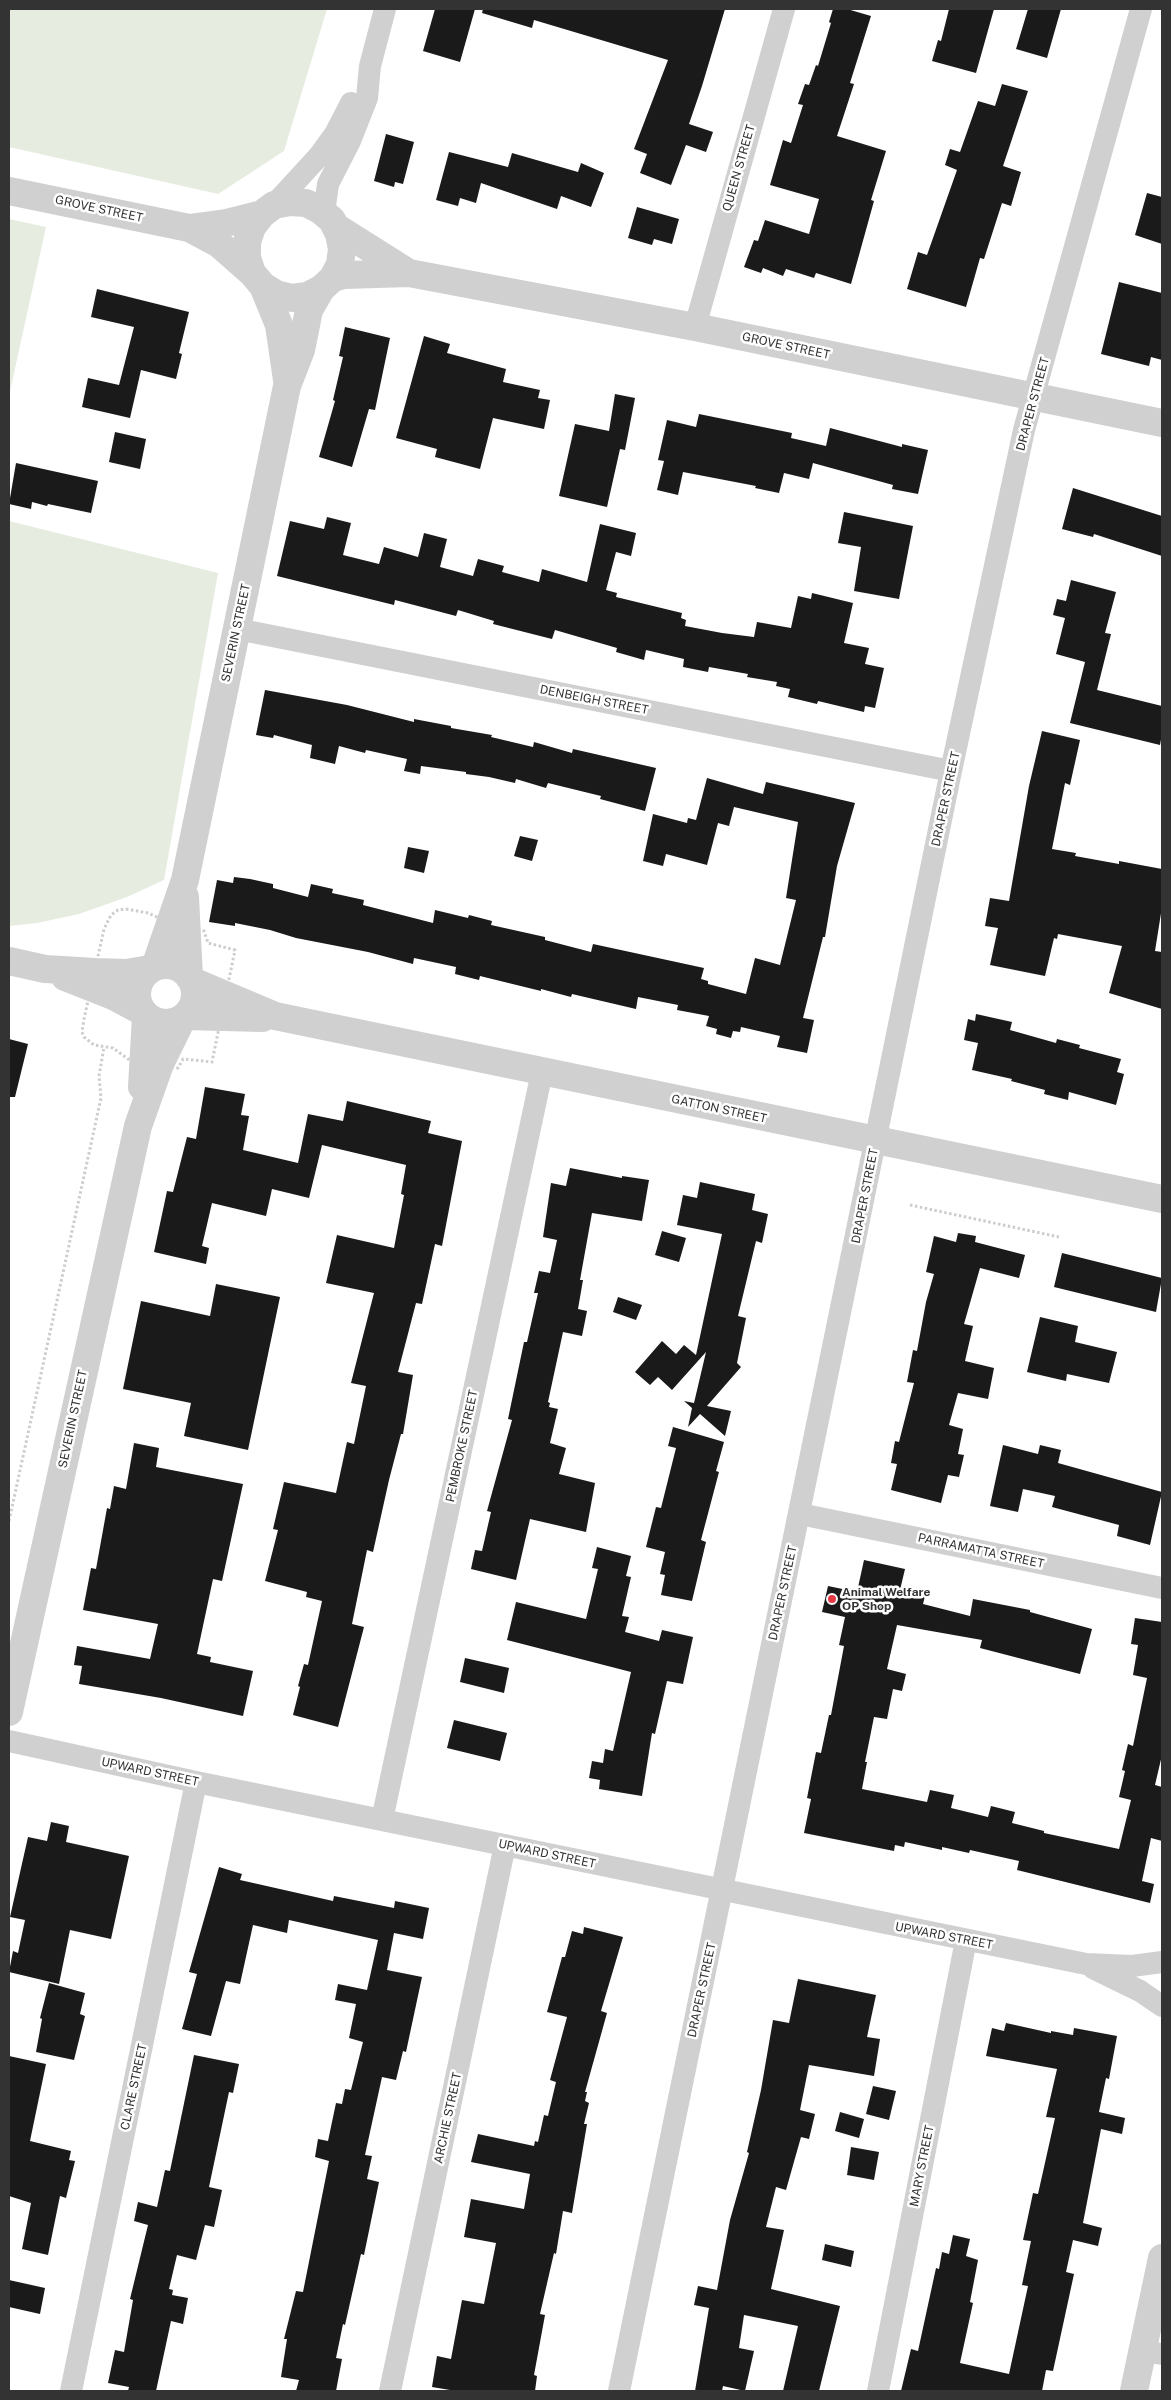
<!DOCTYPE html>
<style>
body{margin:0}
#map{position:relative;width:1171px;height:2400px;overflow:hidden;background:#fff;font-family:"Public Sans",sans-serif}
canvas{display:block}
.frame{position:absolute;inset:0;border:10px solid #333;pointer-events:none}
</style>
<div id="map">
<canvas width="1171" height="2400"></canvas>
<div class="frame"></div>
</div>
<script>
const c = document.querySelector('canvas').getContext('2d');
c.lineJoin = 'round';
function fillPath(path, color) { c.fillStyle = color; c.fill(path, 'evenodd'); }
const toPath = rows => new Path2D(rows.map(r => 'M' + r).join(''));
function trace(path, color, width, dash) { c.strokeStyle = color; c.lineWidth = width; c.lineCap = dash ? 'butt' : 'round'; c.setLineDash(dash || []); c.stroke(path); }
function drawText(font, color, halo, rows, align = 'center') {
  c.font = font + ' "Public Sans",sans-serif'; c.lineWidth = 5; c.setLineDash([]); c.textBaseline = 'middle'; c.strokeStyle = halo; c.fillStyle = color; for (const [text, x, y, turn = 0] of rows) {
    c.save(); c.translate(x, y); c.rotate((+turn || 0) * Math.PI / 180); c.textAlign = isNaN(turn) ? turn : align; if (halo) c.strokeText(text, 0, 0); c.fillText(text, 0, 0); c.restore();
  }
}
const green = toPath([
 [9,9,327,9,284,151,218,194,9,147],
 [9,219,46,227,9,396],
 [9,521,218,573,164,880,127,897,79,914,37,923,9,926]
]);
const building = toPath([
 [435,9,475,9,460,62,423,51],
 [483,9,725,9,702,86,689,124,713,132,706,152,686,145,671,185,640,173,647,154,634,149,668,60,534,20,532,28,482,13],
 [833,9,847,9,871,16,850,83,854,84,837,136,886,151,871,200,874,201,851,284,816,273,814,278,786,269,783,276,763,268,761,273,744,267,754,240,758,241,765,220,809,234,819,199,770,185,783,140,791,143,803,105,798,104,805,84,809,85,816,65,818,66,831,23,829,22],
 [949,9,994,9,976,73,932,61,938,40,941,41],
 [1028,9,1061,9,1047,58,1016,49],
 [1002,84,1028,91,1003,166,1021,172,1011,206,1002,203,984,259,980,258,966,307,907,289,918,252,927,255,957,170,945,165,950,149,960,152,978,101,995,106],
 [386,134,414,142,403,184,395,182,394,187,374,181],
 [449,152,508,167,512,153,578,172,581,163,604,173,591,207,561,196,557,209,481,183,476,203,460,198,458,206,436,200],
 [1147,193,1162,197,1162,244,1135,235],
 [637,207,679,219,672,244,654,239,652,245,628,238],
 [1119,282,1162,293,1162,360,1151,357,1149,366,1101,354],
 [97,289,189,312,179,353,182,354,176,379,141,370,130,418,82,407,88,378,119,385,134,327,91,317],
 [345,327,390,338,375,410,369,409,352,467,319,457,335,401,333,400,343,357,339,356],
 [424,336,450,344,447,353,506,369,503,382,540,390,538,398,550,400,544,429,493,418,480,469,435,457,437,449,396,438],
 [615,394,635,398,625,450,620,449,607,507,559,496,575,424,609,431],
 [699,414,792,433,791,438,826,446,830,428,902,447,902,444,928,450,918,494,892,489,893,485,813,463,809,479,784,473,779,493,755,488,756,486,683,472,678,495,657,490,664,461,658,460,667,420,696,427],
 [115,432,146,439,140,469,109,462],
 [16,463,98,481,91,513,48,504,47,506,32,502,31,509,9,504],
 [1073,488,1162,516,1162,556,1094,534,1093,537,1062,529],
 [844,512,913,526,899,599,854,591,861,547,838,543],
 [327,517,351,523,343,555,379,564,384,547,418,557,424,533,447,539,440,567,473,576,478,559,504,566,502,572,539,582,542,569,587,582,600,524,636,533,631,556,616,552,606,590,617,593,616,597,682,613,681,618,686,620,685,626,722,633,754,637,757,622,791,628,798,596,811,599,812,593,853,603,844,643,869,648,865,664,884,668,875,708,865,706,864,712,818,701,817,704,788,697,790,689,776,686,777,682,747,677,748,674,709,667,708,672,683,667,684,659,646,650,644,660,616,652,617,648,555,630,552,639,493,624,494,621,458,610,456,616,395,600,394,605,277,576,290,521,324,529],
 [1071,580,1116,592,1105,633,1111,634,1097,690,1162,706,1162,734,1160,745,1070,723,1085,662,1056,654,1065,618,1053,615,1057,599,1066,601],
 [265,690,347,705,414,722,414,719,451,726,451,728,492,735,491,737,533,747,534,742,572,753,573,749,656,768,645,811,600,799,601,796,548,783,546,788,516,779,515,783,489,777,466,774,466,772,421,766,420,774,404,771,407,759,366,750,365,753,339,746,335,764,310,758,312,745,274,735,273,738,256,735],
 [1042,731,1080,740,1070,785,1065,783,1052,849,1076,853,1075,856,1119,864,1119,861,1162,869,1162,907,1155,951,1162,952,1162,1009,1109,993,1122,946,1058,934,1057,939,1054,938,1045,976,990,965,998,928,985,926,990,898,1009,901,1029,786],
 [707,778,763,794,766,782,855,803,837,866,825,937,823,937,803,1018,814,1020,807,1053,777,1047,780,1036,741,1027,740,1032,733,1031,731,1038,716,1034,717,1029,706,1026,709,1016,677,1010,678,1005,638,997,636,1009,572,994,571,997,541,989,541,991,480,976,479,980,455,974,456,967,414,958,413,964,368,952,296,938,270,930,235,923,235,926,209,922,217,880,233,883,234,877,250,879,273,884,273,888,308,897,311,884,333,889,332,893,364,900,363,905,433,923,435,910,468,918,469,915,492,921,491,925,545,937,545,940,591,952,593,944,704,968,701,979,708,981,708,984,746,994,755,958,780,965,796,900,786,898,798,822,734,807,729,826,718,823,707,865,666,854,663,866,643,861,653,814,687,823,688,818,696,820],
 [520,836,538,840,532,861,514,856],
 [408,847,429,851,424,873,404,868],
 [976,1014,1012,1022,1010,1030,1056,1043,1057,1039,1080,1045,1079,1048,1121,1059,1117,1072,1124,1074,1116,1105,1069,1092,1068,1100,1044,1094,1045,1090,1011,1081,1012,1079,972,1070,978,1043,964,1040,968,1019,975,1021],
 [9,1039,28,1044,15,1097,9,1097],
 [205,1087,245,1094,241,1115,249,1116,243,1150,298,1163,308,1114,343,1121,347,1101,431,1121,428,1133,462,1141,442,1246,435,1244,422,1304,416,1303,398,1372,413,1375,403,1434,401,1434,389,1480,373,1552,367,1550,352,1624,364,1627,338,1727,293,1715,300,1687,298,1686,304,1664,308,1665,322,1601,306,1597,307,1592,265,1581,278,1530,273,1529,284,1482,336,1493,347,1442,354,1444,366,1386,351,1383,374,1293,326,1283,337,1235,394,1248,404,1195,401,1194,406,1165,322,1145,309,1198,272,1189,266,1216,212,1203,202,1246,209,1248,206,1264,154,1252,167,1191,173,1192,187,1137,196,1139],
 [570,1168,622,1178,622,1176,649,1180,642,1221,592,1213,580,1280,583,1280,578,1309,587,1311,582,1336,563,1332,548,1402,550,1403,549,1407,558,1409,550,1443,566,1448,559,1474,595,1483,586,1532,530,1519,516,1580,471,1569,475,1550,482,1551,491,1512,487,1511,512,1420,508,1419,524,1342,527,1342,538,1293,534,1293,539,1271,550,1273,557,1240,543,1237,551,1183,566,1186],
 [700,1182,755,1194,752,1210,768,1214,762,1243,756,1241,738,1316,746,1318,737,1363,741,1367,707,1406,731,1411,725,1436,700,1414,688,1427,692,1408,684,1401,694,1403,706,1352,672,1390,658,1377,650,1385,635,1372,662,1341,676,1354,684,1345,696,1355,722,1234,677,1225,683,1195,697,1198],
 [662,1231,686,1238,679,1262,655,1255],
 [958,1233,976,1236,975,1242,1025,1255,1019,1278,980,1268,964,1324,973,1326,965,1361,994,1368,988,1399,958,1393,949,1425,963,1429,958,1454,964,1455,959,1477,948,1475,941,1503,891,1490,897,1464,891,1463,895,1441,899,1442,914,1383,907,1382,913,1350,917,1351,926,1302,934,1274,926,1272,934,1236,956,1242],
 [1062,1253,1162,1278,1156,1312,1054,1287],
 [216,1284,280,1297,248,1450,184,1436,191,1403,123,1389,141,1301,210,1316],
 [618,1297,642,1305,636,1320,613,1312],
 [1040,1317,1078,1326,1075,1342,1117,1352,1109,1383,1067,1374,1066,1381,1027,1372],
 [673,1427,724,1442,716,1471,719,1472,701,1540,706,1542,692,1601,661,1595,665,1575,660,1574,665,1552,646,1547,656,1507,661,1508,676,1448,668,1446],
 [134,1443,159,1448,156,1467,243,1484,222,1581,213,1579,197,1654,211,1657,210,1662,253,1671,243,1716,161,1698,79,1684,82,1666,74,1665,77,1646,150,1659,158,1624,83,1610,91,1568,96,1569,107,1508,110,1509,114,1486,126,1489],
 [1003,1445,1038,1454,1040,1445,1061,1450,1058,1463,1162,1492,1150,1545,1117,1536,1119,1525,1052,1507,1055,1496,1023,1489,1018,1512,990,1506],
 [597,1547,631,1556,626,1576,631,1577,622,1616,629,1617,625,1632,659,1641,662,1630,693,1637,683,1684,667,1681,655,1734,652,1733,642,1796,599,1789,600,1780,589,1778,592,1761,603,1763,605,1749,613,1751,631,1672,507,1640,516,1602,586,1619,598,1569,592,1568],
 [864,1560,905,1569,900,1590,925,1596,923,1604,970,1616,973,1599,1030,1610,1030,1612,1092,1629,1080,1674,980,1648,982,1640,897,1625,887,1669,906,1674,902,1691,893,1689,887,1719,874,1717,865,1762,867,1762,862,1789,927,1802,930,1790,954,1795,951,1808,988,1817,991,1806,1015,1812,1012,1823,1044,1831,1044,1833,1119,1849,1131,1800,1119,1797,1125,1771,1122,1770,1128,1744,1133,1746,1147,1678,1133,1675,1138,1645,1131,1644,1135,1618,1162,1622,1162,1755,1155,1785,1162,1787,1162,1841,1151,1838,1142,1881,1154,1884,1150,1903,1017,1870,1019,1861,970,1850,969,1853,942,1847,942,1850,905,1842,904,1847,895,1845,894,1851,804,1833,811,1799,807,1798,816,1752,821,1753,829,1715,831,1715,844,1646,839,1645,845,1617,822,1612,828,1586,857,1592],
 [465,1658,509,1668,504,1693,460,1682],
 [454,1720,507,1733,500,1761,447,1748],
 [51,1822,69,1826,66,1842,129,1856,111,1939,70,1930,59,1984,9,1972,13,1951,18,1953,25,1920,10,1917,28,1837,47,1841],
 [219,1867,242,1874,240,1880,333,1901,334,1896,394,1908,395,1901,429,1908,423,1939,394,1933,387,1970,422,1977,406,2052,403,2051,396,2080,382,2077,365,2155,372,2156,367,2179,379,2182,364,2255,361,2254,345,2325,343,2324,336,2358,342,2359,336,2391,296,2391,299,2380,281,2377,287,2339,284,2339,296,2291,303,2292,329,2161,315,2157,318,2139,328,2141,336,2103,342,2104,345,2089,351,2090,363,2042,349,2038,356,2004,335,2000,338,1984,367,1990,378,1940,289,1920,287,1933,253,1925,240,1984,226,1981,211,2036,182,2029,197,1974,189,1972],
 [584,1927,623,1937,601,2011,607,2013,585,2092,587,2092,585,2101,589,2103,584,2124,587,2124,572,2213,563,2211,556,2254,554,2253,540,2314,545,2315,534,2375,537,2376,535,2391,456,2391,432,2387,437,2356,451,2359,462,2300,484,2304,496,2243,464,2237,471,2199,524,2209,530,2174,471,2162,478,2134,534,2146,535,2141,538,2142,544,2115,548,2116,556,2082,550,2080,567,2017,547,2012,562,1957,565,1957,572,1931,583,1934],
 [798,1979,876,1995,867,2037,880,2039,874,2076,809,2065,800,2110,815,2114,809,2139,801,2137,786,2190,776,2187,766,2227,784,2230,771,2289,840,2306,819,2391,783,2391,798,2326,744,2315,739,2348,754,2351,745,2391,723,2386,722,2391,695,2391,709,2308,694,2305,698,2286,717,2290,730,2220,749,2153,747,2152,761,2090,773,2020,789,2023],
 [49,1983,85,1993,80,2014,85,2016,74,2060,36,2052,42,2019,40,2018],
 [1006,2023,1051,2033,1051,2031,1073,2035,1074,2028,1117,2036,1109,2079,1106,2078,1099,2112,1125,2118,1122,2134,1101,2129,1083,2223,1102,2228,1098,2246,1073,2240,1066,2272,1074,2274,1053,2371,1046,2370,1042,2391,901,2391,911,2349,918,2351,936,2268,939,2269,942,2252,949,2254,953,2235,970,2239,966,2256,978,2260,970,2302,973,2303,960,2363,1009,2374,1028,2286,1022,2285,1031,2241,1023,2240,1033,2193,1038,2194,1055,2118,1046,2117,1057,2069,986,2056,992,2028,1004,2031],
 [194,2055,239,2064,233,2093,229,2092,209,2187,222,2190,214,2227,205,2225,196,2260,177,2255,169,2289,173,2290,172,2295,188,2298,183,2324,171,2321,156,2391,128,2391,129,2387,108,2383,115,2350,124,2352,133,2300,130,2299,148,2225,134,2221,138,2202,157,2207,165,2170,170,2171],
 [9,2056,46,2064,30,2141,71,2151,69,2160,75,2161,66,2198,60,2196,48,2255,22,2249,31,2203,9,2196],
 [873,2086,896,2091,889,2120,866,2114],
 [840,2112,864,2119,859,2138,835,2131],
 [851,2147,879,2152,874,2180,847,2175],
 [825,2244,854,2251,851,2267,822,2260],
 [9,2280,45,2288,40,2314,9,2307]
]);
const path = toPath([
 [126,909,148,913,170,923,204,931,208,943,235,950,212,1062,183,1059,178,1068,144,1062,128,1059,113,1048,94,1045,84,1037,82,1032,84,1019,104,929,111,915,118,910,126,909],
 [910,1205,1059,1237],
 [9,1521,101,1098,99,1076,104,1047]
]);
const minor = toPath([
 [274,205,319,156,335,134,351,103],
 [324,213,328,184,350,141,367,98,370,66,385,9],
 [695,327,784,9],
 [237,629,951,771],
 [800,1514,1162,1588],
 [9,1741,196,1782,1086,1964,1132,1966,1162,1962],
 [382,1820,542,1072],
 [1093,1968,1140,1991,1162,2006],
 [1143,2351,1162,2354],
 [71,2391,196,1782],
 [390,2391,505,1845],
 [619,2391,951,771,1024,430,1141,9],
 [878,2391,966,1940]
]);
const tertiary = toPath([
 [9,191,189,228,219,244,252,273,263,286,276,294,292,298,307,296,321,289,333,278,340,264,342,249,339,234,332,220,320,210,306,203,290,202,274,205,262,214,252,227,247,242,247,258,252,273],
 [336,227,409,273],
 [189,228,226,223,262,214],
 [333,278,344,275,409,273,695,327,1162,423],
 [263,286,279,325,287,380],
 [185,897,189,977],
 [9,961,45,969,95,972,126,973,150,969],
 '137 994a29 29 0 1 1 58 0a29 29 0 1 1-58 0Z',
 [155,967,185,880,287,386,301,350,309,310,321,289],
 [65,977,113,996,143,1012],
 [192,981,275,1016,1162,1199],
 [185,1016,262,1018],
 [142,1087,146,1016],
 [9,1712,138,1126,160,1064,182,1019],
 [1134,2391,1162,2258]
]);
const markers = [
 [832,1599,5,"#e63946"]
];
const streetNames = [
 ["QUEEN STREET",739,168,-74],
 ["GROVE STREET",99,209,12],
 ["GROVE STREET",786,346,12],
 ["DRAPER STREET",1033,404,-75],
 ["SEVERIN STREET",236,633,-78],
 ["DENBEIGH STREET",594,700,11],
 ["DRAPER STREET",946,799,-78],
 ["GATTON STREET",719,1109,12],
 ["DRAPER STREET",865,1196,-79],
 ["SEVERIN STREET",73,1419,-78],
 ["PEMBROKE STREET",462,1446,-78],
 ["PARRAMATTA STREET",981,1551,12],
 ["DRAPER STREET",783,1593,-78],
 ["UPWARD STREET",150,1772,12],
 ["UPWARD STREET",547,1854,12],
 ["UPWARD STREET",944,1936,11],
 ["DRAPER STREET",702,1990,-78],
 ["CLARE STREET",134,2087,-78],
 ["ARCHIE STREET",448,2118,-78],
 ["MARY STREET",922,2166,-79]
];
const poiNames = [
 ["Animal Welfare",842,1592],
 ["OP Shop",842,1606]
];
fillPath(green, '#e6ecdf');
fillPath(building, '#1a1a1a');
trace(path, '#cdcdcd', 3, [2.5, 2.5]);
trace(minor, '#d0d0d0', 22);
trace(tertiary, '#d0d0d0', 28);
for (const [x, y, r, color] of markers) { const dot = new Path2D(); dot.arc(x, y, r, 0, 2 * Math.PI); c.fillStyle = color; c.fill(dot); trace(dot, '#fff', 2); }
drawText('12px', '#333', '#fff', streetNames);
drawText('bold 12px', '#333', '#fff', poiNames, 'left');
</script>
